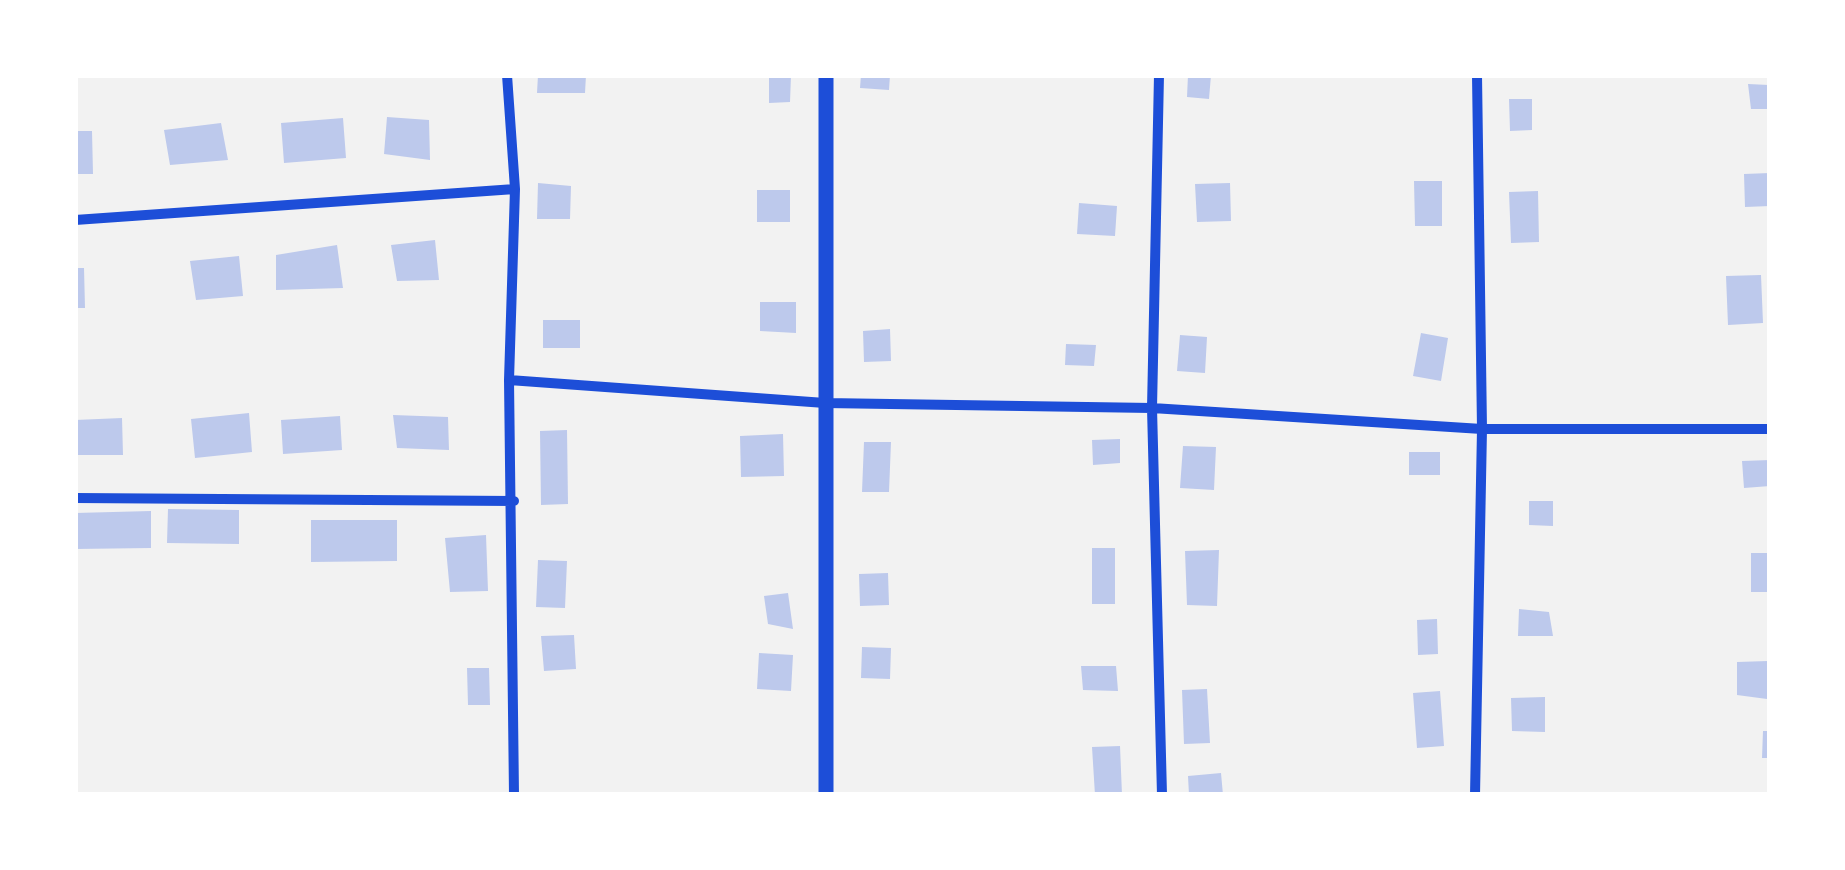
<!DOCTYPE html>
<style>
body{margin:0}
#map{position:relative;width:1845px;height:870px;overflow:hidden;background:#f2f2f2;font-family:"DejaVu Sans",sans-serif}
canvas{display:block}
.frame{position:absolute;inset:0;border:78px solid #fff;pointer-events:none}
</style>
<div id="map">
<canvas width="1845" height="870"></canvas>
<div class="frame"></div>
</div>
<script>
const c = document.querySelector('canvas').getContext('2d');
c.lineJoin = 'round';
function fillPath(path, color) { c.fillStyle = color; c.fill(path, 'evenodd'); }
const toPath = rows => new Path2D(rows.map(r => 'M' + r).join(''));
function trace(path, color, width, dash) { c.strokeStyle = color; c.lineWidth = width; c.lineCap = dash ? 'butt' : 'round'; c.setLineDash(dash || []); c.stroke(path); }
const building = toPath([
 [538,75,586,75,585,93,537,93],
 [769,75,791,75,790,102,769,103],
 [861,75,890,75,889,90,860,88],
 [1188,75,1211,75,1209,99,1187,97],
 [1748,84,1769,85,1769,109,1751,109],
 [1509,99,1532,99,1532,130,1510,131],
 [387,117,429,120,430,160,384,154],
 [343,118,346,158,284,163,281,123],
 [221,123,228,160,170,165,164,130],
 [75,131,92,131,93,174,75,174],
 [1770,173,1770,206,1745,207,1744,174],
 [1414,181,1442,181,1442,226,1415,226],
 [538,183,571,186,570,219,537,219],
 [1230,183,1231,221,1197,222,1195,184],
 [757,190,790,190,790,222,757,222],
 [1538,191,1539,242,1511,243,1509,192],
 [1079,203,1117,206,1115,236,1077,234],
 [435,240,439,280,397,281,391,245],
 [337,245,343,288,276,290,276,255],
 [239,256,243,296,196,300,190,261],
 [75,268,84,268,85,308,75,308],
 [1761,275,1763,323,1728,325,1726,276],
 [760,302,796,302,796,333,760,331],
 [543,320,580,320,580,348,543,348],
 [890,329,891,361,864,362,863,331],
 [1421,333,1448,338,1441,381,1413,376],
 [1180,335,1207,337,1205,373,1177,371],
 [1066,344,1096,345,1094,366,1065,365],
 [249,413,252,452,195,458,191,419],
 [393,415,448,417,449,450,397,448],
 [340,416,342,450,283,454,281,420],
 [122,418,123,455,75,455,75,420],
 [567,430,568,504,541,505,540,431],
 [783,434,784,476,741,477,740,436],
 [1120,439,1120,463,1093,465,1092,440],
 [864,442,891,442,889,492,862,492],
 [1183,446,1216,447,1214,490,1180,488],
 [1409,452,1440,452,1440,475,1409,475],
 [1770,460,1770,486,1744,488,1742,461],
 [1529,501,1553,501,1553,526,1529,525],
 [168,509,239,510,239,544,167,543],
 [151,511,151,548,75,549,75,513],
 [311,520,397,520,397,561,311,562],
 [486,535,488,591,450,592,445,538],
 [1092,548,1115,548,1115,604,1092,604],
 [1219,550,1217,606,1187,605,1185,551],
 [1751,553,1770,553,1770,592,1751,592],
 [538,560,567,561,565,608,536,607],
 [888,573,889,605,860,606,859,574],
 [788,593,793,629,768,624,764,596],
 [1519,609,1549,612,1553,636,1518,636],
 [1437,619,1438,654,1418,655,1417,620],
 [574,635,576,669,544,671,541,636],
 [862,647,891,648,890,679,861,678],
 [759,653,793,655,791,691,757,689],
 [1768,661,1767,699,1737,695,1737,662],
 [1081,666,1116,666,1118,691,1083,690],
 [467,668,489,668,490,705,468,705],
 [1207,689,1210,743,1184,744,1182,690],
 [1440,691,1444,746,1417,748,1413,693],
 [1545,697,1545,732,1512,731,1511,698],
 [1763,731,1770,731,1770,758,1762,758],
 [1120,746,1122,795,1095,795,1092,747],
 [1221,773,1223,795,1189,795,1188,776]
]);
const minor = toPath([
 [507,75,515,189,509,380,514,795],
 [1159,75,1152,408,1162,795],
 [75,220,515,189],
 [509,380,825,403,1152,408,1482,429,1770,429],
 [75,498,514,501],
 [1475,795,1482,429,1477,75]
]);
const tertiary = toPath([
 [826,75,826,795]
]);
fillPath(building, '#bdc9ec');
trace(minor, '#1d4ed8', 10);
trace(tertiary, '#1d4ed8', 15);
</script>
